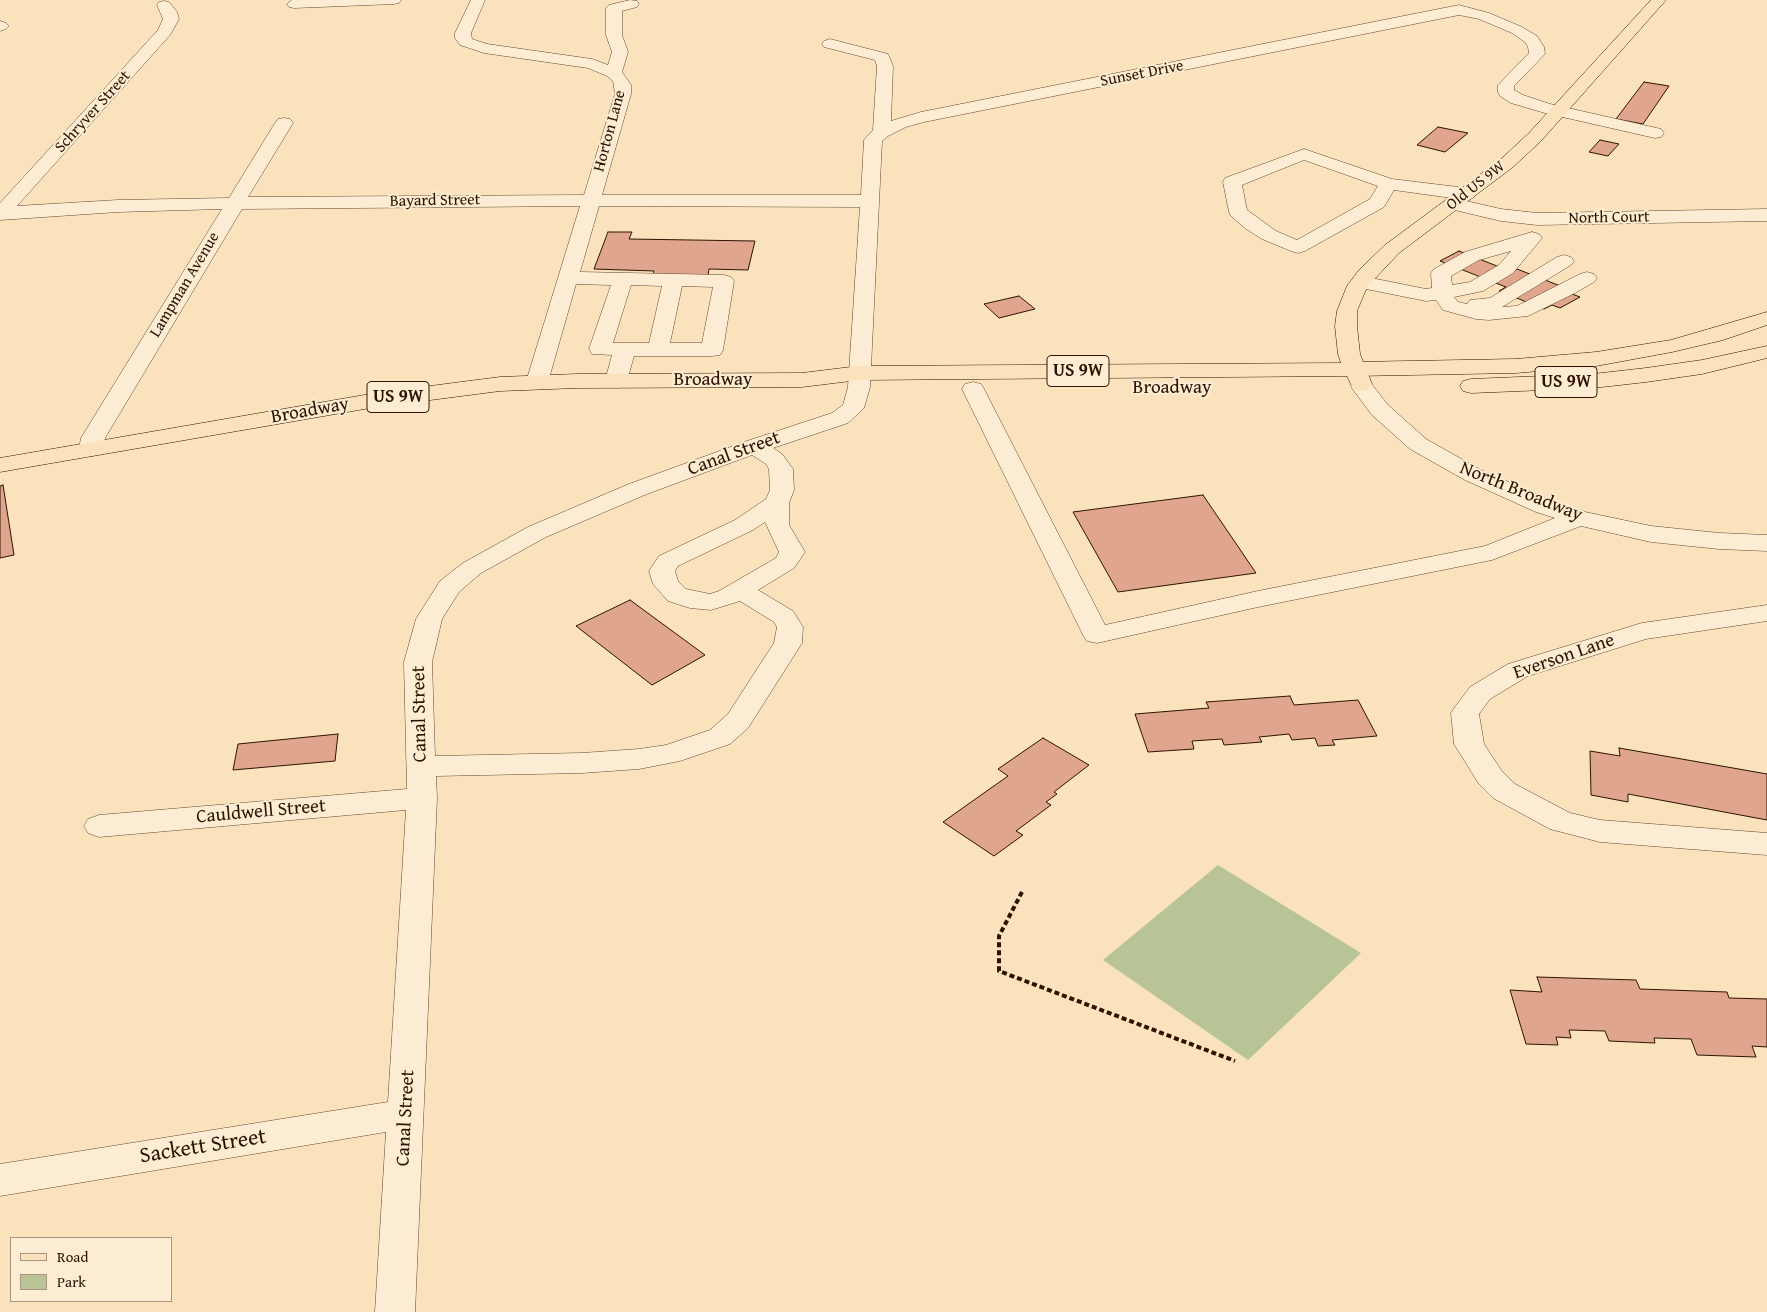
<!DOCTYPE html>
<style>
body{margin:0}
#map{position:relative;width:1767px;height:1312px;overflow:hidden;background:#f9e2bc;font-family:"Gentium Book Plus",serif}
canvas{display:block}
.legend{position:absolute;left:10px;top:1237px;width:162px;height:65px;box-sizing:border-box;background:#fbecd3;border:1px solid #a9957f;margin:0;padding:6px 9px;list-style:none;font-size:15px;color:#2e1300}
.legend li{display:flex;align-items:center;gap:10px;height:25px}
.legend b{width:25px;border:1px solid #a9957f}
</style>
<div id="map">
<canvas width="1767" height="1312"></canvas>
<ul class="legend">
<li><b style="height:6px;background:#f9e2bc"></b>Road</li>
<li><b style="height:14px;background:#b8c495"></b>Park</li>
</ul>
</div>
<script>
const c = document.querySelector('canvas').getContext('2d');
c.lineJoin = 'round';
function fillPath(path, color) { c.fillStyle = color; c.fill(path, 'evenodd'); }
const toPath = rows => new Path2D(rows.map(r => 'M' + r).join(''));
function trace(path, color, width, dash) { c.strokeStyle = color; c.lineWidth = width; c.lineCap = dash ? 'butt' : 'round'; c.setLineDash(dash || []); c.stroke(path); }
function drawText(font, color, halo, rows, align = 'center') {
  c.font = font + ' "Gentium Book Plus",serif'; c.lineWidth = 4; c.setLineDash([]); c.textBaseline = 'middle'; c.strokeStyle = halo; c.fillStyle = color; for (const [text, x, y, turn = 0] of rows) {
    c.save(); c.translate(x, y); c.rotate((+turn || 0) * Math.PI / 180); c.textAlign = isNaN(turn) ? turn : align; if (halo) c.strokeText(text, 0, 0); c.fillText(text, 0, 0); c.restore();
  }
}
const green = toPath([
 [1218,865,1361,953,1248,1060,1103,960]
]);
const building = toPath([
 [1644,82,1669,86,1643,124,1616,119,1644,82],
 [1438,127,1468,133,1445,152,1417,145,1438,127],
 [1600,140,1619,144,1608,156,1589,152,1600,140],
 [608,232,632,232,629,239,755,241,748,270,709,269,708,276,653,275,654,271,594,269,608,232],
 [1459,251,1512,272,1517,269,1568,289,1564,291,1580,297,1560,308,1552,305,1544,309,1499,291,1506,287,1440,261,1459,251],
 [1019,296,1035,309,999,318,984,304,1019,296],
 [3,485,14,555,0,558,0,486,3,485],
 [1203,495,1256,573,1118,592,1073,512,1203,495],
 [630,600,705,655,652,685,576,626,630,600],
 [1290,696,1294,705,1358,700,1377,736,1332,740,1335,745,1318,746,1315,738,1292,740,1289,734,1259,737,1262,742,1224,745,1222,739,1192,741,1194,749,1148,752,1135,714,1209,708,1206,702,1290,696],
 [338,734,335,761,233,770,238,744,338,734],
 [1043,738,1089,765,1054,792,1057,794,1046,802,1051,805,1016,831,1023,835,994,856,943,822,1008,776,998,769,1043,738],
 [1619,748,1767,774,1767,820,1628,794,1628,802,1591,795,1590,751,1620,756,1619,748],
 [1537,977,1636,980,1640,989,1727,992,1729,998,1767,999,1767,1047,1752,1046,1756,1057,1697,1055,1691,1039,1654,1038,1655,1043,1609,1041,1605,1031,1569,1030,1571,1038,1556,1037,1558,1045,1526,1044,1510,990,1542,992,1537,977]
]);
const path = toPath([
 [1022,892,999,936,999,971,1235,1061]
]);
const minor = toPath([
 [292,0,401,0,399,3,394,4,294,8,289,7,287,4,292,0],
 [471,0,485,0,471,33,472,39,487,44,592,59,608,65,612,52,606,35,606,8,609,5,630,0,637,1,639,4,637,7,622,11,622,35,628,52,622,72,631,85,631,94,602,195,861,195,864,140,873,130,877,66,875,60,824,47,822,44,824,41,830,39,888,54,893,66,891,121,921,112,1459,5,1489,13,1522,27,1537,36,1544,47,1545,54,1514,86,1514,90,1523,95,1550,104,1661,129,1664,133,1661,137,1655,138,1545,113,1511,103,1500,96,1498,92,1498,85,1529,53,1528,47,1525,42,1512,33,1479,19,1459,15,924,122,906,127,888,136,882,141,870,387,864,408,848,423,773,448,782,454,793,469,794,490,789,503,789,525,805,552,794,568,758,590,793,611,803,627,802,643,748,728,730,744,680,761,639,769,582,773,436,776,437,798,415,1312,375,1312,386,1132,0,1196,0,1164,388,1102,406,810,99,837,88,833,84,826,88,819,99,815,407,789,404,662,416,619,440,581,463,563,528,527,629,484,747,441,832,413,843,405,848,387,860,207,599,206,580,272,724,275,731,277,734,281,723,350,720,355,712,356,634,356,627,381,624,386,616,388,608,386,605,381,612,355,592,354,589,349,611,285,576,284,548,382,545,387,537,389,529,387,526,382,580,206,242,209,105,438,103,449,99,454,91,456,83,454,79,449,81,438,222,209,118,212,0,220,0,203,158,30,163,19,157,5,159,2,164,1,169,2,177,12,179,19,170,35,17,206,118,200,229,198,275,123,278,119,284,118,290,119,293,123,248,197,584,195,615,94,613,81,607,76,588,68,484,53,460,45,455,38,455,33,471,0],
 [631,285,662,286,649,343,613,343,631,285],
 [682,286,713,287,702,343,670,343,682,286],
 [752,455,766,464,769,469,770,490,766,499,735,520,659,556,649,571,653,584,668,601,690,608,711,610,740,601,774,622,777,627,774,643,728,714,710,730,666,745,639,749,582,753,435,756,432,662,442,619,459,592,481,573,546,537,647,494,752,455],
 [765,522,779,552,776,558,719,591,710,594,686,589,678,581,675,571,678,566,753,530,765,522],
 [0,21,6,23,9,26,6,29,0,31,0,21],
 [1304,149,1392,179,1466,188,1473,190,1475,194,1473,198,1466,200,1394,190,1384,207,1305,251,1298,253,1291,251,1262,239,1246,229,1231,216,1229,212,1223,182,1225,178,1304,149],
 [1304,160,1378,186,1370,199,1297,240,1276,231,1247,210,1242,185,1304,160],
 [1453,198,1501,209,1537,213,1767,209,1767,221,1537,225,1501,221,1446,208,1444,204,1446,200,1453,198],
 [1532,232,1539,234,1542,238,1513,273,1483,291,1454,297,1458,302,1467,304,1470,300,1490,298,1557,257,1564,255,1571,257,1574,261,1571,265,1502,307,1517,306,1580,274,1587,272,1594,274,1597,278,1594,282,1575,293,1528,316,1489,320,1476,319,1443,310,1436,300,1426,301,1361,288,1354,286,1351,282,1354,278,1361,276,1426,289,1432,288,1431,273,1434,269,1465,252,1532,232],
 [1511,251,1499,265,1470,282,1452,285,1451,276,1479,260,1511,251],
 [1362,380,1370,382,1388,405,1426,439,1481,470,1554,502,1585,512,1651,526,1719,533,1767,535,1767,551,1719,549,1651,542,1581,526,1492,560,1258,607,1097,643,1087,641,1083,635,962,389,965,384,973,382,981,384,984,389,1105,625,1258,591,1485,546,1555,518,1536,512,1465,480,1410,449,1372,415,1351,387,1354,382,1362,380],
 [1767,605,1767,621,1646,639,1528,676,1490,699,1479,714,1484,744,1501,770,1515,784,1570,813,1600,820,1767,833,1767,855,1600,842,1550,829,1493,798,1479,784,1454,744,1451,713,1455,707,1470,687,1508,664,1642,623,1767,605]
]);
const major = toPath([
 [1767,312,1767,325,1723,340,1672,352,1596,366,1516,373,1355,376,1347,374,1344,369,1347,364,1355,362,1516,359,1596,352,1671,340,1767,312],
 [1767,346,1767,358,1702,374,1646,382,1593,388,1471,393,1463,391,1460,386,1463,381,1471,379,1593,374,1646,368,1702,360,1767,346]
]);
const highway = toPath([
 [1651,0,1666,0,1541,141,1513,167,1399,253,1367,287,1357,311,1357,326,1360,354,1372,384,1369,389,1361,391,1353,389,1347,376,859,380,802,387,577,388,500,391,376,407,0,472,0,458,376,393,500,377,577,374,802,373,859,366,1341,363,1338,354,1335,326,1337,311,1347,286,1359,270,1385,245,1501,159,1529,133,1651,0]
]);
const farStreetnames = [
 ["Sunset Drive",1142,74,-11],
 ["Schryver Street",93,112,-48],
 ["Horton Lane",610,131,-75],
 ["Old US 9W",1476,186,-38],
 ["Bayard Street",435,201,-1],
 ["North Court",1609,218,-1],
 ["Lampman Avenue",185,285,-59]
];
const shields = [
 [1078,371,62],
 [1566,382,62],
 [398,397,62]
];
const shieldNames = [
 ["US 9W",1078,371],
 ["US 9W",1566,382],
 ["US 9W",398,397]
];
const streetNames = [
 ["Broadway",713,380],
 ["Broadway",1172,388],
 ["Broadway",310,411,-10],
 ["Canal Street",734,454,-20],
 ["North Broadway",1521,492,22],
 ["Everson Lane",1564,657,-19],
 ["Canal Street",420,714,-91],
 ["Cauldwell Street",261,812,-5],
 ["Canal Street",406,1118,-87]
];
const nearStreetnames = [
 ["Sackett Street",203,1147,-9]
];
fillPath(green, '#b8c495');
fillPath(building, '#dfa58d');
trace(building, '#2e1300', 1);
trace(minor, '#61472f', 1);
trace(major, '#2e1300', 1);
trace(highway, '#2e1300', 1);
trace(path, '#2e1300', 4, [5, 3]);
fillPath(minor, '#fbecd3');
fillPath(major, '#f9e2bc');
fillPath(highway, '#f9e2bc');
drawText('16px', '#2e1300', '#fbecd3', farStreetnames);
for (const [x, y, w] of shields) { const box = new Path2D(); box.roundRect(x - w / 2, y - 15.5, w, 31, 4); c.fillStyle = '#fbecd3'; c.fill(box); trace(box, '#2e1300', 1); }
drawText('bold 18px', '#2e1300', null, shieldNames);
drawText('19px', '#2e1300', '#fbecd3', streetNames);
drawText('22px', '#2e1300', '#fbecd3', nearStreetnames);
</script>
